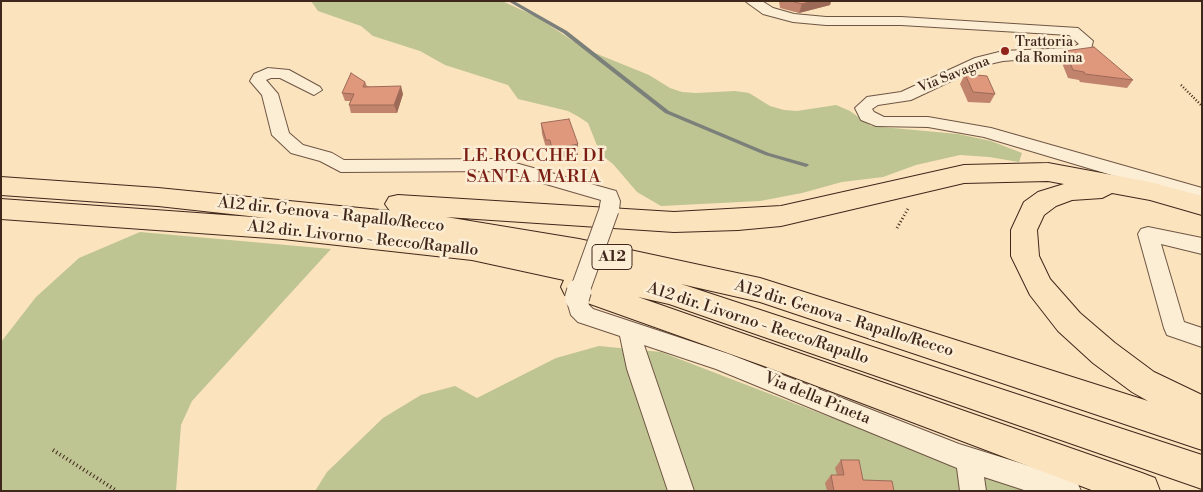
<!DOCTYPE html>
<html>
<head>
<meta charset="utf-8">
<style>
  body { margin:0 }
  #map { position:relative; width:1203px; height:492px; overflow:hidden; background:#fbe3be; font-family:"Libre Bodoni",serif }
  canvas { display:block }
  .frame { position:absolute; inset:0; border:2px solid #40271b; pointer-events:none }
</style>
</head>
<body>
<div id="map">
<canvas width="1203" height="492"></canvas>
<div class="frame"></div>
</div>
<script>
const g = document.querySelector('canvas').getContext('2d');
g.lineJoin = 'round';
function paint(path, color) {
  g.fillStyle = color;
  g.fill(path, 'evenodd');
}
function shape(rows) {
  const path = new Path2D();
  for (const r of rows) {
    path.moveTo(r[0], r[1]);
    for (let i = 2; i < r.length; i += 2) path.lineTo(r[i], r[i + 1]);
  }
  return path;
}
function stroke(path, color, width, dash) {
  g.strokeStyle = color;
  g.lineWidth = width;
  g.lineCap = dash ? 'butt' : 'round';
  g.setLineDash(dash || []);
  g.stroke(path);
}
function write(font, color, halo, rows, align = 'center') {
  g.font = font + ' "Libre Bodoni",serif';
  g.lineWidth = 5;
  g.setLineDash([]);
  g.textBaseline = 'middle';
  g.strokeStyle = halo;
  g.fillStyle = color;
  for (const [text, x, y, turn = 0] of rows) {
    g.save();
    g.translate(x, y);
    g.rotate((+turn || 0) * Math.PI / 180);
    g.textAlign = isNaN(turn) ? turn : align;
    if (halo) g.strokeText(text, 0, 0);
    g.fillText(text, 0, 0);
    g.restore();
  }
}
const green = shape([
  [311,1,502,1,537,17,585,49,649,75,670,88,682,92,696,93,735,91,749,93,770,106,784,110,797,111,836,105,850,111,871,126,958,134,991,141,1022,153,1019,162,989,157,960,155,916,165,883,177,842,182,802,193,760,201,661,206,637,192,613,164,604,157,598,148,588,123,579,117,568,111,518,99,508,85,445,65,420,51,373,36,361,26,318,11],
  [140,232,331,249,192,401,181,425,176,491,1,491,1,342,36,297,79,258],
  [599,346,661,352,822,414,1043,491,315,491,327,472,383,418,421,395,455,386,477,398,556,358]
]);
const stream = shape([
  [508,1,514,1,567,31,669,111,769,153,808,164,809,165,806,167,765,155,665,113,563,33,508,1]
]);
const pathFar2 = shape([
  [1181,85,1202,106]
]);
const pathFar1 = shape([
  [897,228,909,207]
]);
const path = shape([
  [53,450,117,491]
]);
const minor = shape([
  [745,1,762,1,773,8,794,14,826,17,901,17,1078,28,1093,41,1091,49,1079,55,1003,61,985,65,911,100,878,105,872,109,874,112,884,117,928,117,991,128,1202,188,1202,202,984,137,928,127,876,126,861,120,855,108,867,97,901,92,975,58,1003,51,1071,48,1079,44,1069,35,901,25,826,25,793,22,763,14,745,1],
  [268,68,289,70,320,87,322,90,314,95,280,78,271,78,266,80,278,94,289,133,303,145,332,153,344,160,501,159,616,191,620,201,619,210,616,215,609,217,602,215,599,210,601,200,501,171,341,172,320,161,291,153,272,135,262,95,250,81,254,74,268,68],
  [1148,227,1202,238,1202,254,1161,244,1184,322,1202,328,1202,347,1167,335,1164,328,1138,234,1141,229,1148,227],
  [577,289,585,292,589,305,593,309,729,354,959,444,1068,478,1077,482,1081,491,1027,491,984,477,986,491,960,491,957,468,716,369,644,345,694,491,668,491,627,369,620,336,578,322,571,315,566,298,569,292,577,289]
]);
const highway = shape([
  [1048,163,1150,182,1202,196,1202,215,1150,200,1112,193,1102,198,1072,200,1056,206,1044,215,1037,230,1039,256,1050,279,1080,313,1115,343,1154,372,1202,395,1202,450,760,302,681,284,1202,455,1202,489,669,304,638,297,1142,473,1155,478,1160,491,1094,491,764,366,565,295,561,287,564,280,472,260,283,239,1,219,1,199,267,218,158,206,1,195,1,177,158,188,390,211,385,204,389,197,398,195,674,212,781,206,964,165,1048,163],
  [1048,181,1064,184,1038,192,1024,202,1011,230,1011,256,1030,295,1058,331,1093,363,1132,392,1148,401,760,278,579,239,446,217,674,232,738,230,781,226,964,183,1048,181]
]);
const minorBridgeFar1 = shape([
  [579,293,609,210]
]);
const minorBridge = shape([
  [577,298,579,291]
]);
const wall = shape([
  [779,1,831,1,830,5,799,13,780,8],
  [1065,51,1133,80,1127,88,1080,82,1079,80,1068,78,1060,58],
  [965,74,995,94,990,103,968,102,960,84],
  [365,82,367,86,403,94,397,113,351,113,349,105,350,101,345,101,342,93],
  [541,123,578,155,553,159,550,151,547,151,542,134],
  [841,460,863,480,894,491,827,491,825,483,831,475,837,475,835,468]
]);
const shadedWall = shape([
  [812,1,831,1,830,5,799,13,802,4],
  [401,86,403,94,397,113,394,105],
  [578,144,578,155,553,159,552,149]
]);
const building = shape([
  [791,1,812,1,802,4,791,1],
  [1094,47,1133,80,1085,74,1084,72,1073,70,1065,51,1094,47],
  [351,73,365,82,363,87,401,86,394,105,349,105,354,94,342,93,351,73],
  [965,74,987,76,995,94,973,92,965,74],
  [569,119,578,144,552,149,550,140,546,140,541,123,569,119],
  [841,460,859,460,863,480,892,481,894,491,834,491,831,475,844,475,841,460]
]);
const markers = [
  [1005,51,5,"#8f2418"]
];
const farPoinames = [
  ["Trattoria",1015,43],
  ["da Romina",1015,59]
];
const farStreetnames = [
  ["Via Savagna",954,75,-22]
];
const shields = [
  [612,257,40]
];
const shieldNames = [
  ["A12",612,257]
];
const streetNames = [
  ["A12 dir. Genova - Rapallo/Recco",331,215,6],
  ["A12 dir. Livorno - Recco/Rapallo",363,239,6],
  ["A12 dir. Genova - Rapallo/Recco",844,319,17],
  ["A12 dir. Livorno - Recco/Rapallo",758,324,18],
  ["Via della Pineta",817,399,22]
];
const neighbourhoodNames = [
  ["LE ROCCHE DI",534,157],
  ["SANTA MARIA",534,178]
];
paint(green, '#bec492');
paint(stream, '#7b807a');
stroke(minor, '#6f5644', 2);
stroke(highway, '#40271b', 2);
stroke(pathFar2, '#40271b', 2.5, [1, 2]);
stroke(pathFar1, '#40271b', 3, [1, 2.5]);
stroke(path, '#40271b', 4, [1, 3]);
paint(minor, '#fcedd5');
paint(highway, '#fbe3be');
stroke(minorBridgeFar1, '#6f5644', 21, []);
stroke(minorBridge, '#6f5644', 26, []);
stroke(minorBridgeFar1, '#fcedd5', 19);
stroke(minorBridge, '#fcedd5', 24);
paint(wall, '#c1836c');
paint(shadedWall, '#9d6a58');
paint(building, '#e0987d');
stroke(building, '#9d6a58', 1);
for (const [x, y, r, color] of markers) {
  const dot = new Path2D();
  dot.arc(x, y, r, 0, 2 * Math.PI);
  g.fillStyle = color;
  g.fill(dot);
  stroke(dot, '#fcedd5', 2);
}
write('14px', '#40271b', '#fcedd5', farPoinames, 'left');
write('14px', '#40271b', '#fcedd5', farStreetnames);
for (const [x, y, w] of shields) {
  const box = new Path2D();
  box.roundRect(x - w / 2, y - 12.5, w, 25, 4);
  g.fillStyle = '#fcedd5';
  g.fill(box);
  stroke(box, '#40271b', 1);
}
write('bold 15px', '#40271b', null, shieldNames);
write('16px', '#40271b', '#fcedd5', streetNames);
g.letterSpacing = '1px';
write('18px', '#7a1f14', '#fcedd5', neighbourhoodNames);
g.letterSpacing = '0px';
</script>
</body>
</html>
